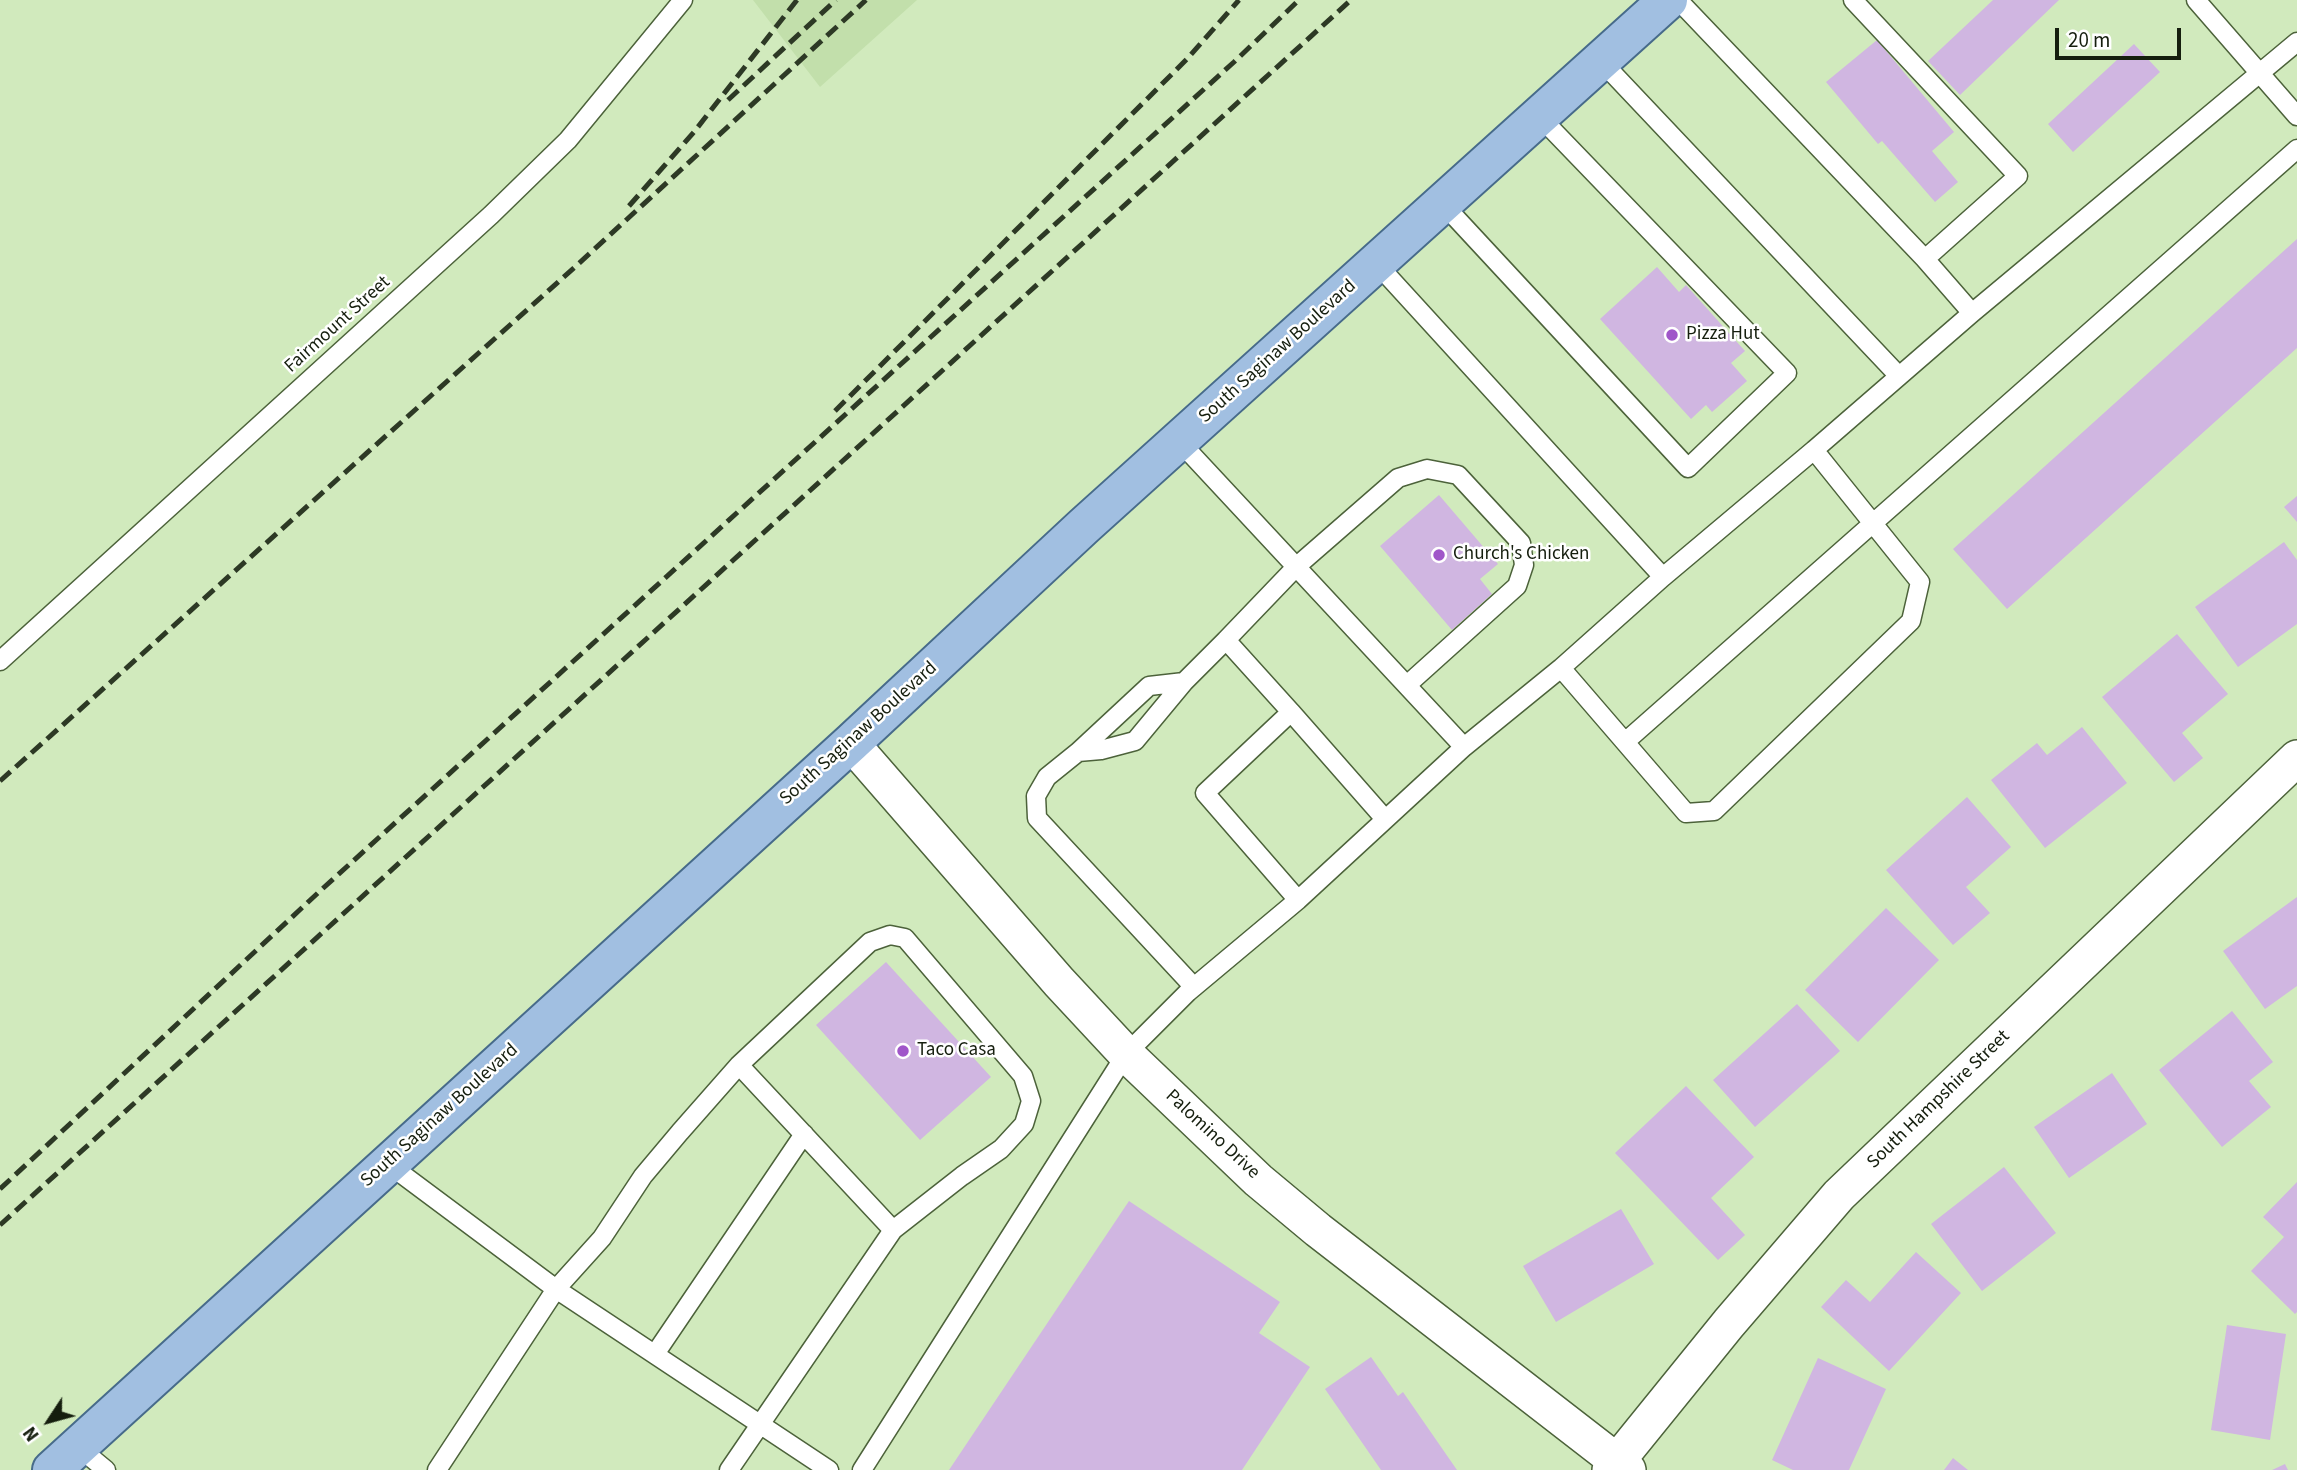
<!DOCTYPE html>
<html>
<head>
<meta charset="utf-8">
<style>
  body { margin:0 }
  #map { position:relative; width:2297px; height:1470px; overflow:hidden; background:#d1eabd; font-family:"Source Sans 3",sans-serif }
  canvas { display:block }
  .north { position:absolute; left:14px; top:1386px; width:70px; height:70px; -webkit-text-stroke:5px #fff; paint-order:stroke; rotate:234deg; font-size:19px; font-weight:700; line-height:28px; text-align:center; color:#151e0e }
  .north::after { content:''; display:block; margin:auto; width:24px; height:32px; background:#151e0e; clip-path:polygon(50% 0,100% 100%,50% 72%,0 100%) }
  .scale { position:absolute; left:2055px; top:28px; width:126px; height:32px; box-sizing:border-box; border:4px solid #151e0e; border-top:0; padding-left:9px; font-size:21px; line-height:24px; white-space:nowrap; color:#151e0e; -webkit-text-stroke:5px #fff; paint-order:stroke }
</style>
</head>
<body>
<div id="map">
<canvas width="2297" height="1470"></canvas>
<div class="north">N</div>
<div class="scale">20 m</div>
</div>
<script>
const g = document.querySelector('canvas').getContext('2d');
g.lineJoin = 'round';
function paint(path, color) {
  g.fillStyle = color;
  g.fill(path, 'evenodd');
}
function shape(rows) {
  const path = new Path2D();
  for (const r of rows) {
    path.moveTo(r[0], r[1]);
    for (let i = 2; i < r.length; i += 2) path.lineTo(r[i], r[i + 1]);
  }
  return path;
}
function stroke(path, color, width, dash) {
  g.strokeStyle = color;
  g.lineWidth = width;
  g.lineCap = dash ? 'butt' : 'round';
  g.setLineDash(dash || []);
  g.stroke(path);
}
function write(font, color, halo, rows, align = 'center') {
  g.font = font + ' "Source Sans 3",sans-serif';
  g.lineWidth = 5;
  g.setLineDash([]);
  g.textBaseline = 'middle';
  g.strokeStyle = halo;
  g.fillStyle = color;
  for (const [text, x, y, turn = 0] of rows) {
    g.save();
    g.translate(x, y);
    g.rotate((+turn || 0) * Math.PI / 180);
    g.textAlign = isNaN(turn) ? turn : align;
    if (halo) g.strokeText(text, 0, 0);
    g.fillText(text, 0, 0);
    g.restore();
  }
}
const built = shape([
  [753,0,917,0,820,87]
]);
const building = shape([
  [1993,0,2059,0,1960,95,1928,61],
  [1877,40,1954,132,1932,151,1958,182,1935,202,1882,141,1878,144,1826,82],
  [2134,44,2160,72,2073,152,2048,124],
  [2297,239,2297,348,2007,609,1953,549],
  [1657,267,1679,292,1686,285,1745,351,1731,363,1747,381,1712,412,1706,405,1691,419,1600,319],
  [1439,495,1498,564,1480,579,1492,594,1452,630,1380,546],
  [2297,496,2297,522,2284,507],
  [2284,542,2297,560,2297,624,2238,667,2195,607],
  [2177,634,2228,694,2182,733,2203,758,2174,782,2102,697],
  [2082,727,2127,783,2045,848,1991,780,2037,743,2047,755],
  [1967,797,2011,847,1966,887,1990,913,1953,945,1886,870],
  [2297,897,2297,986,2265,1009,2223,951],
  [1886,908,1939,960,1858,1042,1805,990],
  [886,962,991,1077,920,1140,816,1025],
  [1797,1004,1840,1051,1755,1127,1713,1080],
  [2232,1011,2273,1062,2249,1081,2271,1107,2222,1147,2159,1070],
  [2112,1073,2147,1124,2069,1178,2034,1127],
  [1686,1086,1754,1157,1711,1198,1745,1235,1718,1260,1615,1153],
  [2004,1167,2056,1233,1982,1291,1931,1224],
  [2297,1182,2297,1312,2295,1314,2251,1271,2284,1237,2263,1217],
  [1129,1201,1280,1302,1259,1333,1310,1367,1242,1470,949,1470],
  [1621,1209,1654,1264,1556,1322,1523,1266],
  [1916,1252,1961,1293,1889,1371,1821,1307,1846,1280,1870,1302],
  [2227,1325,2286,1334,2270,1440,2211,1430],
  [1371,1357,1398,1396,1403,1392,1457,1470,1381,1470,1325,1389],
  [1818,1358,1886,1389,1849,1470,1793,1470,1772,1460],
  [1953,1458,1968,1470,1944,1470],
  [2285,1464,2288,1470,2272,1470]
]);
const lane = shape([
  [1678,0,1925,259,1972,313],
  [1853,0,2018,176,1925,259],
  [2196,0,2297,116],
  [1602,62,1898,375],
  [1443,204,1688,468,1787,373,1540,117],
  [1377,264,1663,577],
  [1179,441,1464,747],
  [1814,450,1972,313,2297,42],
  [0,661,491,215,568,140,683,0],
  [1291,712,1226,640,1297,566,1398,478,1427,469,1458,475,1521,543,1524,565,1517,586,1407,685],
  [1625,742,2297,149],
  [1078,752,1149,686,1184,682],
  [1298,900,1205,793,1291,712,1385,819],
  [1194,987,1037,818,1036,796,1047,777,1078,752,1101,750,1135,741,1184,682,1226,640],
  [739,1065,893,1230],
  [387,1163,556,1289,829,1470],
  [655,1354,804,1134],
  [77,1446,106,1470],
  [437,1470,556,1289,602,1238,643,1176,680,1132,739,1065,870,942,890,935,905,938,1023,1076,1031,1101,1024,1124,1001,1149,962,1176,893,1230,729,1470],
  [862,1470,1126,1054,1188,992,1298,900,1464,747,1561,668,1663,577,1814,450,1920,582,1911,621,1714,811,1686,813,1561,668]
]);
const street = shape([
  [851,743,1059,982,1126,1054,1258,1180,1318,1230,1628,1470],
  [1610,1470,1729,1323,1839,1195,2297,758]
]);
const primary = shape([
  [52,1470,851,743,1084,526,1668,0]
]);
const rail = shape([
  [728,100,836,0],
  [629,206,694,132,797,0],
  [835,411,1187,59,1239,0],
  [0,781,576,266,866,0],
  [0,1189,320,891,1234,62,1299,0],
  [0,1225,1351,0]
]);
const markers = [
  [1672,335,7,"#a056c9"],
  [1439,555,7,"#a056c9"],
  [903,1051,7,"#a056c9"]
];
const streetNames = [
  ["Fairmount Street",338,325,-42],
  ["South Saginaw Boulevard",1278,352,-42],
  ["South Saginaw Boulevard",859,734,-42],
  ["South Hampshire Street",1939,1100,-44],
  ["South Saginaw Boulevard",440,1116,-42],
  ["Palomino Drive",1212,1135,43]
];
const poiNames = [
  ["Pizza Hut",1686,335],
  ["Church's Chicken",1453,555],
  ["Taco Casa",917,1051]
];
paint(built, '#c2dfab');
paint(building, '#d0b6e1');
stroke(lane, '#4c623a', 21);
stroke(street, '#4c623a', 38);
stroke(primary, '#476b8a', 42);
stroke(lane, '#fff', 18);
stroke(street, '#fff', 35);
stroke(primary, '#a1bfe1', 38);
stroke(rail, '#2d3925', 5, [14, 7]);
for (const [x, y, r, color] of markers) {
  const dot = new Path2D();
  dot.arc(x, y, r, 0, 2 * Math.PI);
  g.fillStyle = color;
  g.fill(dot);
  stroke(dot, '#fff', 2.5);
}
write('19px', '#151e0e', '#fff', streetNames);
write('19px', '#151e0e', '#fff', poiNames, 'left');
</script>
</body>
</html>
